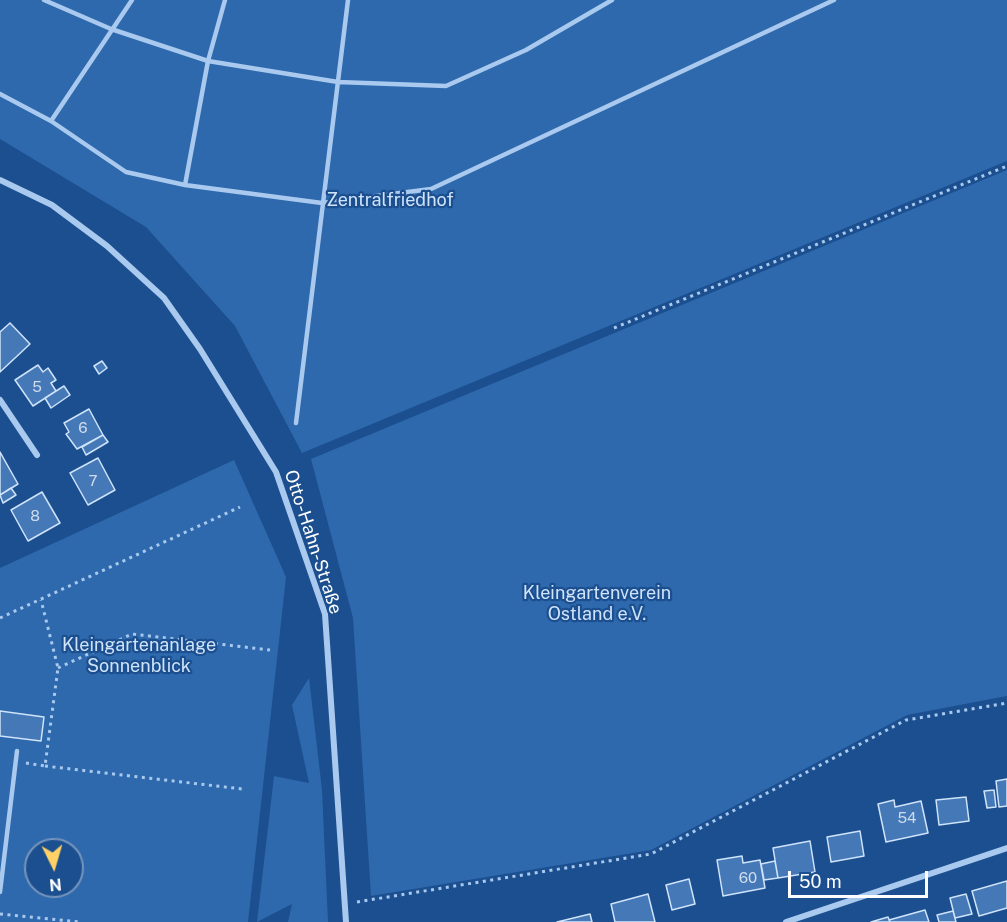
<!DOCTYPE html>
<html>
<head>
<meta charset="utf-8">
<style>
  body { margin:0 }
  #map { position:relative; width:1007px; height:922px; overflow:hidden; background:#1b4f8f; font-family:"Public Sans",sans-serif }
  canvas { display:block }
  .north { position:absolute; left:24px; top:838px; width:60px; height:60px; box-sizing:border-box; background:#1b4f8f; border:2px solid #7695bc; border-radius:50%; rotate:175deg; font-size:16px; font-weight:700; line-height:24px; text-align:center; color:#fff }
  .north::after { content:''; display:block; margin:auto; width:21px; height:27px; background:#ffd166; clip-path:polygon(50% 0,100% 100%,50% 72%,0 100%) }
  .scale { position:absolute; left:788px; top:871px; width:140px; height:27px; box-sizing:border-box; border:3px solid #fff; border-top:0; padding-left:8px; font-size:18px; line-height:21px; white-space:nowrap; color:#fff; -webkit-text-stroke:4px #1b4f8f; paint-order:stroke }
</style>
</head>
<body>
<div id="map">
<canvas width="1007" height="922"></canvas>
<div class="north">N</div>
<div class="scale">50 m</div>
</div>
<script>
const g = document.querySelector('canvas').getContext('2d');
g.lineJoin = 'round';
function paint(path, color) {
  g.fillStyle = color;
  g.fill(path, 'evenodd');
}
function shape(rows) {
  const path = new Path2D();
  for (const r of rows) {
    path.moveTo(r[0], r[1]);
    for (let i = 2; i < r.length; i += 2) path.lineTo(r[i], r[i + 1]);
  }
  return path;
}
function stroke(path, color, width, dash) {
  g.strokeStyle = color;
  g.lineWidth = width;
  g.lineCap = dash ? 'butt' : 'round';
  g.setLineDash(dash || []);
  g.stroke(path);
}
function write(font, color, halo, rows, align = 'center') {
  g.font = font + ' "Public Sans",sans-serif';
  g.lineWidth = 4.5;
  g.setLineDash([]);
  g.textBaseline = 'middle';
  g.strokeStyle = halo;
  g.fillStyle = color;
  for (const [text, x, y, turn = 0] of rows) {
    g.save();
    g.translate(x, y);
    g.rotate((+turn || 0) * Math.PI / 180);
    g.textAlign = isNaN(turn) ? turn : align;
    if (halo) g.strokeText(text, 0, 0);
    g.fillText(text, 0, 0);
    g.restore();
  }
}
const green = shape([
  [0,0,1007,0,1007,161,302,453,235,326,146,227,0,139],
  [1007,170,1007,696,907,715,651,850,371,896,353,618,311,459],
  [234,460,286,577,248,922,0,922,0,568],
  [36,850,72,850,72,886,36,886],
  [309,678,322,790,328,922,288,922,292,904,257,922,274,776,309,783,292,705]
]);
const building = shape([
  [10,323,30,344,0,372,0,332,10,323],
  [102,361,107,368,99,374,94,366,102,361],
  [38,365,43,372,48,368,56,380,51,383,56,391,33,406,15,380,38,365],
  [64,386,70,395,51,408,45,398,64,386],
  [89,409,103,435,77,449,66,434,69,432,64,423,89,409],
  [103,435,108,442,86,455,82,447,103,435],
  [0,452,18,484,0,495,0,452],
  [98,458,115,490,88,505,70,473,98,458],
  [11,488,16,495,3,503,0,495,11,488],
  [42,492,60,523,28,541,11,510,42,492],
  [0,711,44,717,41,741,0,736,0,711],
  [1007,779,1007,806,999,807,996,781,1007,779],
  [994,790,996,807,987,808,984,791,994,790],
  [966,797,969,821,939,825,936,800,966,797],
  [894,800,895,807,921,801,928,833,886,842,878,804,894,800],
  [860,831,864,856,831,862,827,837,860,831],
  [810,841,815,872,778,878,773,848,810,841],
  [742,856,743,863,760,860,765,888,723,896,717,860,742,856],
  [775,861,778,878,764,880,761,864,775,861],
  [689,879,695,904,672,910,666,885,689,879],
  [1007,881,1007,908,979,916,972,891,1007,881],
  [648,894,655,922,615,922,611,904,648,894],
  [966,894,972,914,955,918,950,898,966,894],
  [925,910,929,922,890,922,889,920,925,910],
  [953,911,956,922,939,922,937,915,953,911],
  [590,914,592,922,557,922,590,914],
  [888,917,890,922,871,922,888,917]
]);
const path = shape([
  [614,328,1007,166],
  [0,618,240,507],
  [58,668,132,634,270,650],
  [26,763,45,766,58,668,41,600],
  [45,766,242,789],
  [357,902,651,854,906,720,1007,703],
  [0,914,81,922]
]);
const service = shape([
  [44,0,111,29,208,61,338,82,446,86,526,50,612,0],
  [0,94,51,121,126,172,185,185,322,203,431,189,834,0],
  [51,121,132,0],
  [185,185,208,61,225,0],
  [296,423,348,0],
  [0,892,17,751]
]);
const minor = shape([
  [0,180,52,205,107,246,164,298,200,349,276,472,325,614,346,922],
  [0,400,37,455],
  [786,922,1007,848]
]);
const numberNames = [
  ["5",37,387],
  ["6",83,428],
  ["7",93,481],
  ["8",35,516],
  ["54",907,818],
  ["60",748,878]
];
const parkNames = [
  ["Zentralfriedhof",390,200],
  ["Kleingartenverein",597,593],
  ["Ostland e.V.",597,614],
  ["Kleingartenanlage",139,645],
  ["Sonnenblick",139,666]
];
const streetNames = [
  ["Otto-Hahn-Straße",313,542,72]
];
paint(green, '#2e69ad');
paint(building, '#4478b7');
stroke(building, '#cfe3fa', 1.5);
stroke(path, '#a9c9ee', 3, [3, 4.5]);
stroke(service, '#a9c9ee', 4.5);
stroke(minor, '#a9c9ee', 6);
write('15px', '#d0dded', null, numberNames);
write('18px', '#cfe3fa', '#1b4f8f', parkNames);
write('18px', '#fff', '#1b4f8f', streetNames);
</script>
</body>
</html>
